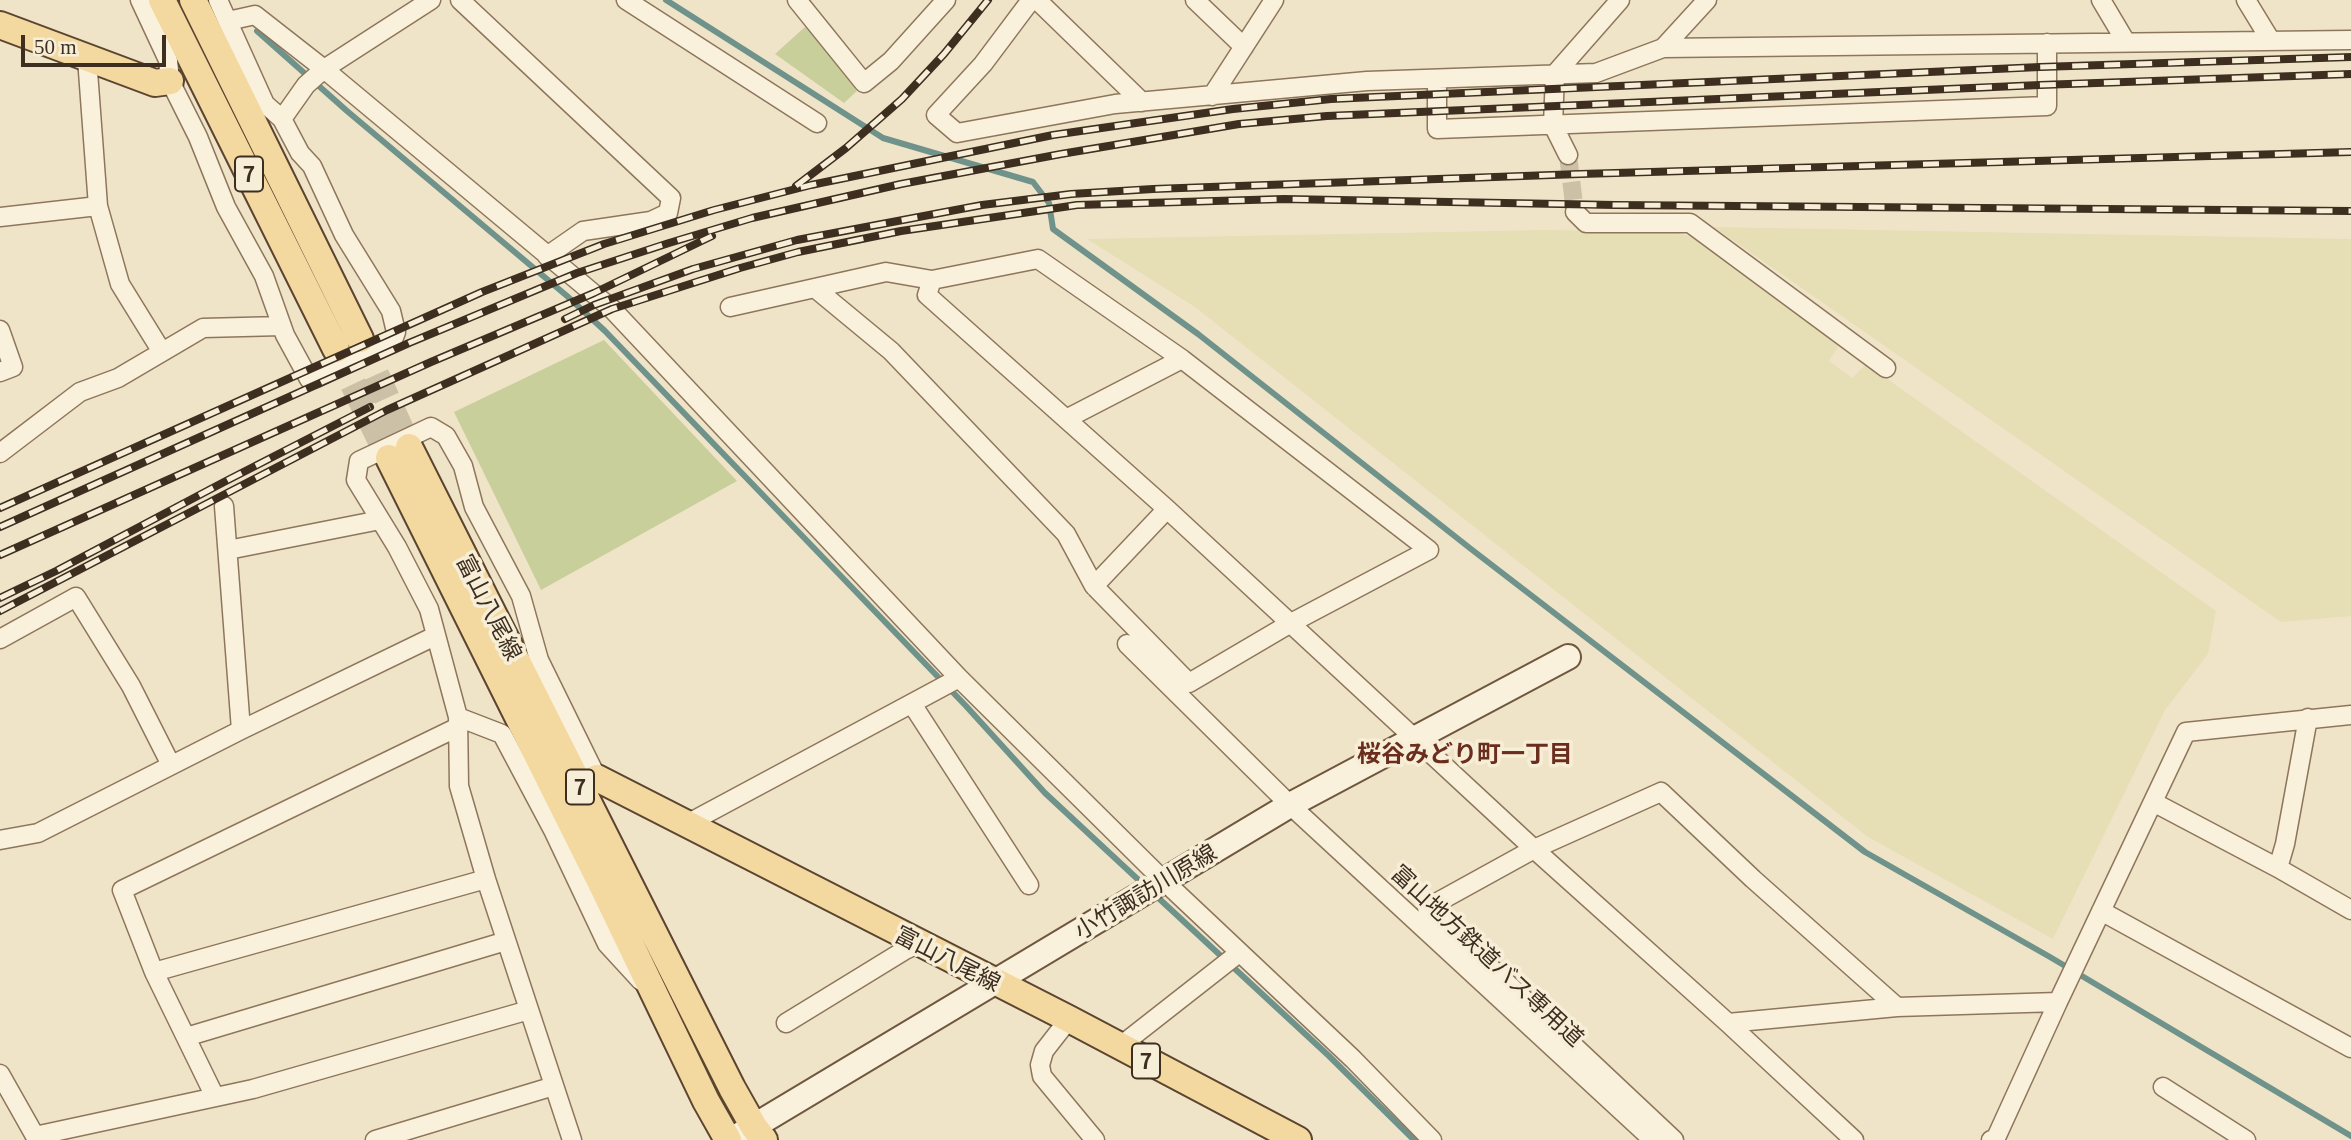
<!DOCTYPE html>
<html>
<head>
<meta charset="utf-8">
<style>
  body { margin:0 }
  #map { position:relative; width:2351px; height:1140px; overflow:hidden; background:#f0e4c8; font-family:Georgia,serif }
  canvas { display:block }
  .scale { position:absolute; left:21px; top:35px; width:145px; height:32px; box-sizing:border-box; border:4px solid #3d2e20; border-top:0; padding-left:9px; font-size:21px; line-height:24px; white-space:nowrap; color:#3d2e20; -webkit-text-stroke:5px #f7eed8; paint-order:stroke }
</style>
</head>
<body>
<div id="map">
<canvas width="2351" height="1140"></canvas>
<div class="scale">50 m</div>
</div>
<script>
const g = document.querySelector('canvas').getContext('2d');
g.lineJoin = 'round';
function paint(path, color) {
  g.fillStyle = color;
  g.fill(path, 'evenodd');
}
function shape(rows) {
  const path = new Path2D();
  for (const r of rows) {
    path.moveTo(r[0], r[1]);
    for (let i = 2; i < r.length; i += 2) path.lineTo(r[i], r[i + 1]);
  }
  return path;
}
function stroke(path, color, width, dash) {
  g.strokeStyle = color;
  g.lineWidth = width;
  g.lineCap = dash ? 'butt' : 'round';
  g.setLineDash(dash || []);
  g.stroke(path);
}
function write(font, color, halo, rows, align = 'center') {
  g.font = font + ' Georgia,"Noto Sans JP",serif';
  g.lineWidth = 7;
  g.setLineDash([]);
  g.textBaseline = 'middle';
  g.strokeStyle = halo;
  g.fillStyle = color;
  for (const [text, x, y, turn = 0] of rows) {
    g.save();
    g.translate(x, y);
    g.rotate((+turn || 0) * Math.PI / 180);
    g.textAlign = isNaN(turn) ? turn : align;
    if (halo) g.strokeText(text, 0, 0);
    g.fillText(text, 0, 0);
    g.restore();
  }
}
const farmland = shape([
  [1714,227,2351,239,2351,616,2281,622],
  [1545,230,1670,232,1700,238,1841,342,1829,361,1852,378,1866,364,2216,611,2208,654,2165,710,2053,939,1868,837,1195,307,1087,239]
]);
const green = shape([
  [806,26,857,91,844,103,775,54],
  [604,340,737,481,541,590,454,412]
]);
const stream = shape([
  [666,0,883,138,1033,182,1049,203,1053,229,1198,334,1471,549,1865,852,2050,957,2351,1136],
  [257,31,347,111,567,296,605,331,966,706,1045,793,1145,886],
  [1153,893,1329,1056,1414,1140]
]);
const minorTunnel = shape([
  [1568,155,1575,212]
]);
const primaryTunnel = shape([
  [360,339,409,447],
  [336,349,389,458]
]);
const minor = shape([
  [140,0,168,60,170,81,198,137,226,207,264,276,285,335,309,379,316,378,393,340,396,332,391,311,344,235,312,166,300,153,282,119,265,104,218,0],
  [460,0,671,198,668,213,651,221,583,231,547,256],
  [626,0,817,123],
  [797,0,864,83,891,61,946,0],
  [1031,0,983,64,936,115,957,133,1115,104,1367,81,1596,73,1663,48,2351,40],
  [1037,0,1142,102],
  [1195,0,1244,47],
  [2101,0,2126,42],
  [2246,0,2271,41],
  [228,21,255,15,324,69,612,309,959,678,1163,880,1353,1059,1432,1140],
  [1663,48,1707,0],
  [87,58,98,206,120,284,162,352],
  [1437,79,1437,129,2047,106,2047,43],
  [1212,96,1274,0],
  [282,119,306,85,324,69,431,0],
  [1568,155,1553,125,1555,74,1620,0],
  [1575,212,1586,223,1690,223,1886,368],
  [0,217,98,206],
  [816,289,891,351,1066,534,1094,586],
  [730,307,886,272,932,280],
  [0,330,13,367,0,372],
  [1182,359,1038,259,932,280,927,295,1167,509,1534,849,1728,1023,1854,1140],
  [1066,419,1182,359,1429,550,1291,623,1189,683,1094,586,1167,509],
  [0,453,80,392,118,378,203,328,282,326],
  [224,506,241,730],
  [228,550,380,520],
  [0,639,76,597,131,686,171,765],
  [1127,644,1290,805,1653,1140],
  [912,704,1029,885],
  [458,717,502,734,553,830,607,944,641,981],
  [2153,802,2278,868,2351,910],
  [687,824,959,678],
  [0,840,38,833,241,730,435,636],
  [2278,868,2285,844,2308,718],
  [2101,911,2351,1048],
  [154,972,486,879],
  [2058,1002,2186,732,2351,715],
  [1069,1019,1044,1051,1040,1065,1042,1076,1095,1140],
  [786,1023,905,950,920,943],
  [1728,1023,1897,1007,2058,1002,1995,1140,1991,1140],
  [186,1037,506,941],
  [1119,1047,1239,953],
  [0,1074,35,1136,253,1089,529,1010],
  [2163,1087,2246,1140],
  [215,1097,154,972,122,890,458,727],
  [375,1140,554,1086],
  [572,1140,486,879,459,786,458,717,429,609,397,547,356,480,359,461,431,427,446,436,463,466,474,507,521,596,539,660,597,778],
  [1674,1140,1427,908,1534,849,1661,792,1753,879,1897,1007]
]);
const secondary = shape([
  [731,1140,1290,805,1568,657]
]);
const primary = shape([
  [162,0,336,349],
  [193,0,360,339],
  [0,25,155,83,170,81],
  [409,447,732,1088,754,1127,764,1140],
  [389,458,601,883,706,1101,728,1140],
  [597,778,1069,1019,1298,1140]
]);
const rail = shape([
  [796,186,846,148,902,99,944,54,988,0],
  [565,319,594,305,693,269,797,240,982,205,1071,194,1153,189,1580,174,2351,152],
  [0,508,482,292,604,244,714,210,811,185,1053,135,1233,109,1331,99,2040,67,2351,57],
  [0,527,409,343,577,273,669,243,752,218,901,184,1061,154,1239,124,1327,116,2040,85,2351,74],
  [0,555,431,362,594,293,712,236],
  [0,598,56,571,224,482,370,407],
  [0,611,387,410,612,309,740,268,798,252,901,231,1077,205,1284,199,1615,205,2351,211]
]);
const shields = [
  [249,174,28],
  [580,787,28],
  [1146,1061,28]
];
const shieldNames = [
  ["7",249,174],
  ["7",580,787],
  ["7",1146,1061]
];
const streetNames = [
  ["富山八尾線",490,607,63],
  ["小竹諏訪川原線",1145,891,-31],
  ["富山地方鉄道バス専用道",1488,955,43],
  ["富山八尾線",948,958,27]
];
const neighbourhoodNames = [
  ["桜谷みどり町一丁目",1465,753]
];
paint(farmland, '#e6deb5');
paint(green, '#c9cf9b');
stroke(stream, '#6f938a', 6);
stroke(minorTunnel, '#ccc0a6', 18, [18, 9]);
stroke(primaryTunnel, '#ccc0a6', 26, [26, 13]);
stroke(minor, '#8d765c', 21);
stroke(secondary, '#6f573f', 28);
stroke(primary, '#5b4430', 30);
stroke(minor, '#faf1dc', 18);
stroke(secondary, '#faf1dc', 24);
stroke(primary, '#f3d9a0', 26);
stroke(rail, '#3d2e20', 8);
stroke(rail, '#f7eed8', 5, [16]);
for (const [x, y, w] of shields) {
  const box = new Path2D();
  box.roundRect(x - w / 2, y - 17.5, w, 35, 5);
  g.fillStyle = '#f7eed8';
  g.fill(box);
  stroke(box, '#3d2e20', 2);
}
write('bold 21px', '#3d2e20', null, shieldNames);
write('23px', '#3d2e20', '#f7eed8', streetNames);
write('bold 24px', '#6b2e1e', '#f7eed8', neighbourhoodNames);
</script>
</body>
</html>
